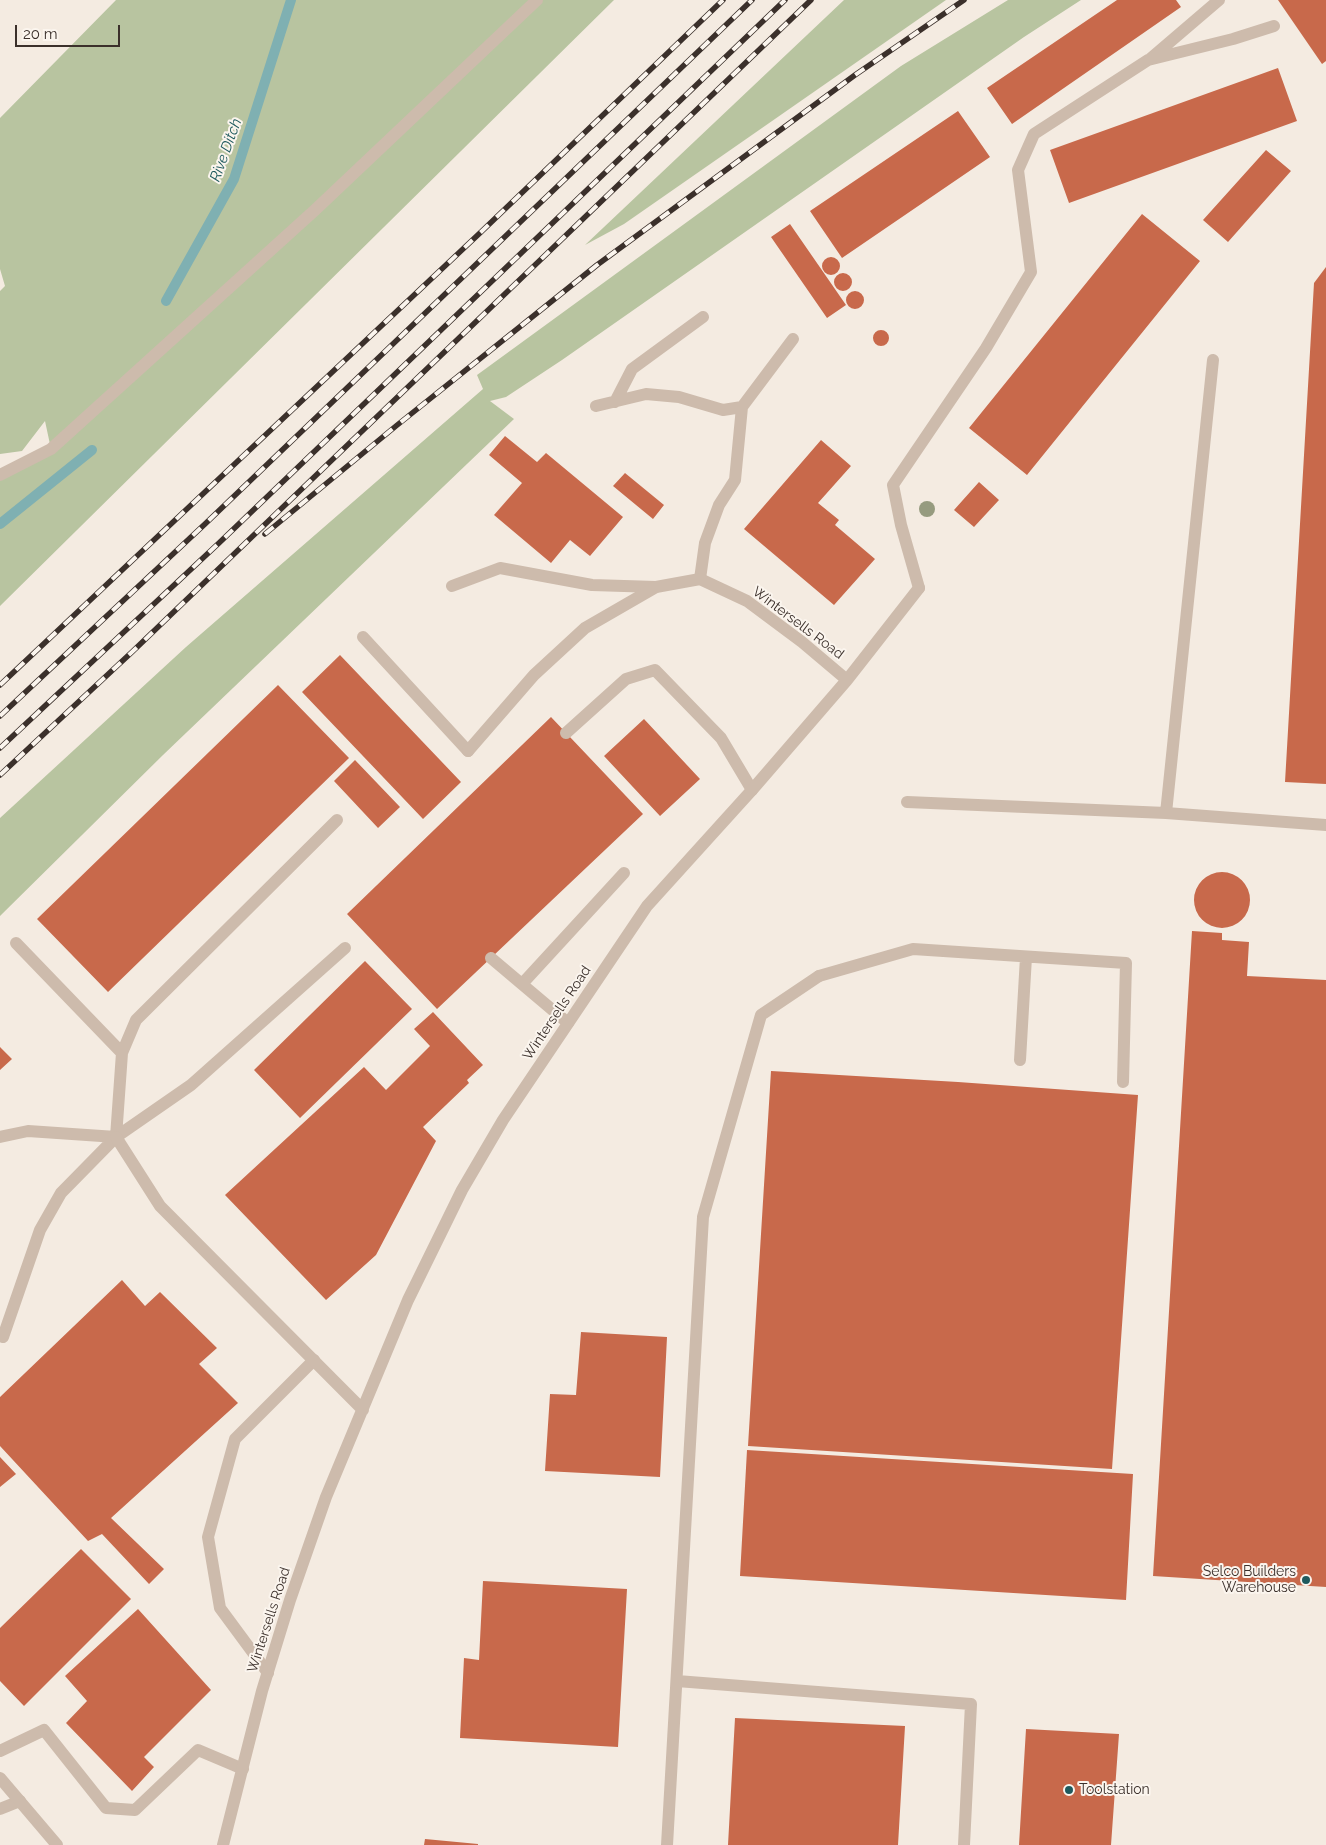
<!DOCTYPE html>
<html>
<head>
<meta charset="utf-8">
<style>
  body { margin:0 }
  #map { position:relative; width:1326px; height:1845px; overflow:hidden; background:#f4ebe1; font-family:Raleway,sans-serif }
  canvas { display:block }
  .scale { position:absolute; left:15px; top:25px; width:105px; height:22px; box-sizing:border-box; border:2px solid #3b302b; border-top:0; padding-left:6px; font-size:15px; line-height:18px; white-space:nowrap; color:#3b302b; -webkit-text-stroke:4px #fbf5ee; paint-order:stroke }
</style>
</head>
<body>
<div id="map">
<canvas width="1326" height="1845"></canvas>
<div class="scale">20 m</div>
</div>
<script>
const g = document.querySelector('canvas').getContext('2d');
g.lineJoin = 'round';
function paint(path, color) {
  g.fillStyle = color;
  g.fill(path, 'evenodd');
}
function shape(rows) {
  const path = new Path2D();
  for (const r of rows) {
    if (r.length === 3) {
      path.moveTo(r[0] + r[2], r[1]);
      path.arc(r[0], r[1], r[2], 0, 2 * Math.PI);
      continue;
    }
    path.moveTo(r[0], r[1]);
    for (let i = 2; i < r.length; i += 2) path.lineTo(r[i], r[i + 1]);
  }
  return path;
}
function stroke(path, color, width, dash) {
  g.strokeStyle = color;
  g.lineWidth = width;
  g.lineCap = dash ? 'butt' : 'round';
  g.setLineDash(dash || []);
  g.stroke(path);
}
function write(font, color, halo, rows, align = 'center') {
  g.font = font + ' Raleway,sans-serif';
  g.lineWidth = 4;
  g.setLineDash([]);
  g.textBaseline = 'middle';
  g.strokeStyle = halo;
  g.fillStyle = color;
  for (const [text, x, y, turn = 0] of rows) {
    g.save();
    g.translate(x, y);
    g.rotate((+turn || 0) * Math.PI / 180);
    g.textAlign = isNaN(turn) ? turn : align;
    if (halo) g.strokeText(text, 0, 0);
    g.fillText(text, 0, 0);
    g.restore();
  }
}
const green = shape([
  [116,0,614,0,0,606,0,475,51,449,45,421,22,451,0,454,0,291,5,286,0,269,0,118],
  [844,0,946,0,624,224,585,245],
  [1008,0,1081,0,1024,37,562,360,506,397,490,401,514,419,163,755,0,916,0,818,186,647,483,389,477,375,901,66]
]);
const stream = shape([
  [166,301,234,179,291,0],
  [0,524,92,450]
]);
const building = shape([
  [1117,0,1176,0,1181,7,1012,124,987,88],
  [1278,0,1326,0,1326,61,1322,64],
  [1278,68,1297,121,1069,203,1050,150],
  [958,111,990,157,842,258,810,211],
  [1266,150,1291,171,1228,242,1203,220],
  [1142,214,1200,261,1027,475,969,428],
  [790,224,846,305,827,318,771,237],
  [831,266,9],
  [1326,267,1326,784,1285,782,1314,283],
  [843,282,9],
  [855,300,9],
  [881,338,8],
  [505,436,537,462,546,453,623,517,590,556,570,540,551,563,494,515,522,483,489,455],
  [821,440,851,466,818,503,839,520,835,525,875,559,834,605,744,529],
  [625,473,664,505,653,519,613,486],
  [979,482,999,500,974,527,954,510],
  [340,655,461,782,423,819,302,692],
  [278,685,349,758,108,992,37,919],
  [551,717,643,814,437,1009,347,914],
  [644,719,700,779,660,816,604,756],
  [355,760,400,807,378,828,334,781],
  [1222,900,28],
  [1192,931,1222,933,1222,940,1249,942,1247,976,1326,980,1326,1587,1153,1576],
  [365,961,412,1009,300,1118,254,1070],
  [433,1012,483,1065,467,1080,469,1083,423,1127,436,1141,376,1255,326,1300,225,1195,364,1067,386,1090,430,1046,414,1029],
  [0,1047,12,1059,0,1070],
  [771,1071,958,1082,1138,1095,1112,1469,748,1446],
  [122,1280,145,1306,160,1292,217,1348,199,1364,238,1403,111,1518,164,1569,149,1584,102,1534,88,1541,0,1446,0,1397],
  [581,1332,667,1337,660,1477,545,1471,550,1394,576,1395],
  [747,1450,1133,1474,1126,1600,740,1576],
  [0,1457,16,1474,0,1487],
  [81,1549,131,1599,24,1706,0,1681,0,1628],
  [483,1581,627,1589,618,1747,460,1738,464,1658,479,1660],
  [138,1609,211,1690,144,1757,154,1767,132,1791,66,1723,87,1701,65,1676],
  [735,1718,905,1726,898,1845,728,1845],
  [1026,1729,1119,1734,1111,1845,1019,1845],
  [425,1839,478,1844,478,1845,424,1845]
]);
const lane = shape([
  [1150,59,1219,0],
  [1213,360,1166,813,1326,825],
  [615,402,632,369,703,317],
  [596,406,646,394,679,397,723,410,742,407],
  [0,475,51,449,315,210,537,0],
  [700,579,705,543,719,505,735,480,742,407,793,339],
  [452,586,500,568,592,585,656,587],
  [919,588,901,525,893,485,986,348,1031,272,1018,170,1034,134,1148,60,1233,39,1274,26],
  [363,637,468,751],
  [566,733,626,679,655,670,721,738,752,790],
  [907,802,1166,813],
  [16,943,122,1053],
  [491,958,568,1023],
  [819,976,913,949,1126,963,1123,1082],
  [522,984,624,873],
  [1020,1060,1026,957],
  [0,1137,28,1131,116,1137],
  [116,1137,122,1053,136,1020,337,820],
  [3,1337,40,1230,61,1193,116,1137,191,1085,345,948],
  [268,1673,220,1608,208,1537,235,1439,314,1360],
  [0,1751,44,1730,106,1808,135,1810,198,1750,243,1769],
  [0,1809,20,1801]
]);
const street = shape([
  [847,680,919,588],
  [116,1137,160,1206,363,1410],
  [677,1681,971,1704,964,1845],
  [0,1778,57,1845],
  [223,1845,262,1691,290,1600,326,1497,408,1300,462,1190,503,1120,647,906,752,790,847,680,802,642,747,601,700,579,656,587,585,628,534,675,468,751],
  [667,1845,703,1217,761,1015,819,976]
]);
const rail = shape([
  [265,534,396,426,597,265,855,75,964,0],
  [0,685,481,232,723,0],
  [0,716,205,524,752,0],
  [0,748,219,543,785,0],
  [0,775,132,652,811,0]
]);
const trees = [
  [927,509]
];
const markers = [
  [1306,1580,5,"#1f5a5e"],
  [1069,1790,5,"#1f5a5e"]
];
const streetNames = [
  ["Wintersells Road",798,623,37],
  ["Wintersells Road",557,1013,-56],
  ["Wintersells Road",269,1620,-72]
];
const poiNames = [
  ["Selco Builders",1296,1572],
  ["Warehouse",1296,1588],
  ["Toolstation",1079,1790,"left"]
];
const waterNames = [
  ["Rive Ditch",226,150,-70]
];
paint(green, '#b8c4a0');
stroke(stream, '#7fb0b2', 10);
paint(building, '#c8694b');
stroke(lane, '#cdbbac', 12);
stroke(street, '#cdbbac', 12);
stroke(rail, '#3b302b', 5.5);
stroke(rail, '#fbf5ee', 4, [11]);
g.fillStyle = '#969b7f';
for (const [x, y] of trees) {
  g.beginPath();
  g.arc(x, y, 8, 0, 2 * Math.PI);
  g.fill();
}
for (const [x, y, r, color] of markers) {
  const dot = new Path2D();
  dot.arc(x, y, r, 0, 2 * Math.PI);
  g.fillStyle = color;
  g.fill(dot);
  stroke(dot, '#fbf5ee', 2);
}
write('14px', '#3b302b', '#fbf5ee', streetNames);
write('14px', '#3b302b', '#fbf5ee', poiNames, 'right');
write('italic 15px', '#1f5a5e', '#fbf5ee', waterNames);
</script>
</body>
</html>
